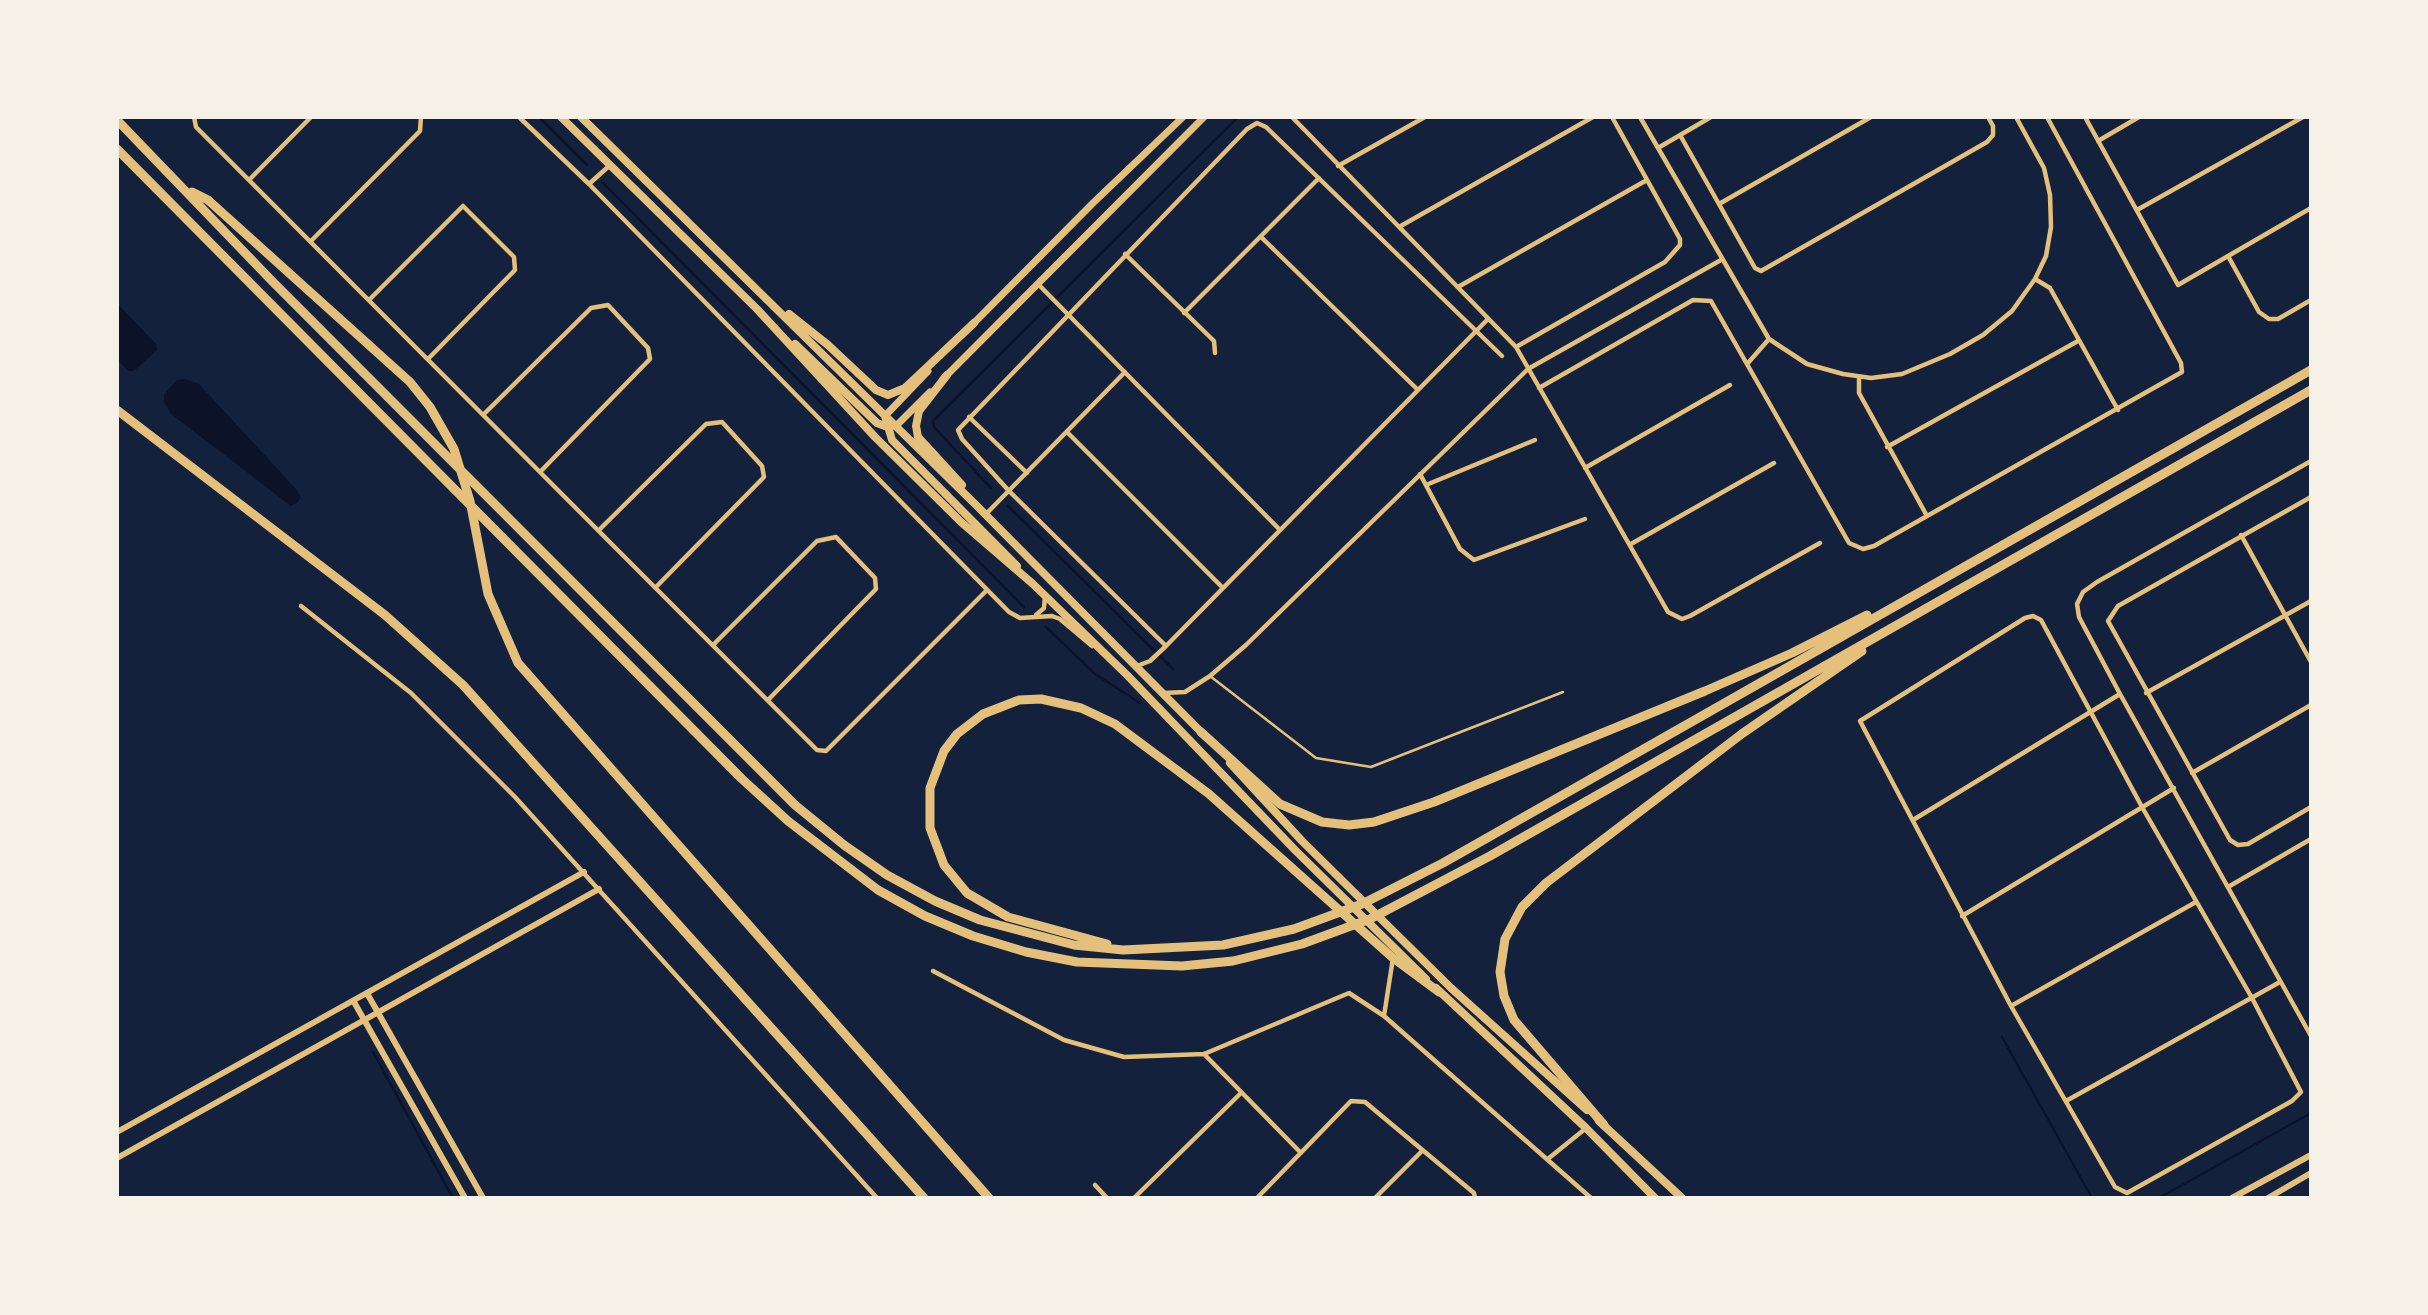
<!DOCTYPE html>
<html>
<head>
<meta charset="utf-8">
<style>
  body { margin:0 }
  #map { position:relative; width:2428px; height:1315px; overflow:hidden; background:#14213d; font-family:Mulish,sans-serif }
  canvas { display:block }
  .frame { position:absolute; inset:0; border:119px solid #f6f1e7; pointer-events:none }
</style>
</head>
<body>
<div id="map">
<canvas width="2428" height="1315"></canvas>
<div class="frame"></div>
</div>
<script>
const g = document.querySelector('canvas').getContext('2d');
g.lineJoin = 'round';
function paint(path, color) {
  g.fillStyle = color;
  g.fill(path, 'evenodd');
}
function shape(rows) {
  const path = new Path2D();
  for (const r of rows) {
    path.moveTo(r[0], r[1]);
    for (let i = 2; i < r.length; i += 2) path.lineTo(r[i], r[i + 1]);
  }
  return path;
}
function stroke(path, color, width, dash) {
  g.strokeStyle = color;
  g.lineWidth = width;
  g.lineCap = dash ? 'butt' : 'round';
  g.setLineDash(dash || []);
  g.stroke(path);
}
const water = shape([
  [117,303,156,344,157,350,134,371,128,371,117,359],
  [185,379,199,384,297,490,301,497,297,503,291,506,171,414,164,402,164,394,177,380]
]);
const stream = shape([
  [539,117,587,165],
  [602,182,1024,607],
  [991,488,934,427,933,421,1238,117],
  [1008,506,1173,669],
  [1046,627,1095,674,1140,703],
  [2002,1037,2092,1198],
  [373,1052,453,1198],
  [2159,1198,2311,1113]
]);
const service = shape([
  [1210,676,1316,758,1371,767,1563,692]
]);
const minor = shape([
  [194,117,196,127,817,750,826,751,987,590],
  [519,117,589,184,1009,612,1020,618,1052,616,1060,619,1092,646],
  [1292,117,1516,347,1668,612,1682,619,1690,616,1820,543],
  [1640,117,1769,339,1807,364,1843,374,1871,378,1902,374,1950,354,1983,335,2012,311,2035,279,2046,256,2051,227,2050,195,2044,168,2016,117],
  [2085,117,2178,285,2311,208],
  [1680,135,1755,268,1761,271,1987,142,1993,135,1993,126,1988,117],
  [2098,141,2139,117],
  [1658,148,1711,117],
  [1338,166,1425,117],
  [250,179,311,117],
  [589,184,609,166],
  [1719,204,1871,117],
  [2137,210,2303,117],
  [1399,227,1593,117],
  [1261,237,1418,390],
  [312,240,420,131,421,117],
  [1125,254,1214,341,1215,353],
  [2228,256,2259,312,2269,319,2278,319,2311,300],
  [2035,279,2050,288,2118,410],
  [1039,285,1280,530],
  [1458,287,1647,180],
  [370,299,463,206,514,257,515,270,429,358],
  [1184,313,1319,178],
  [1516,347,1665,262,1680,245,1680,239,1612,117],
  [1748,363,1769,339],
  [1859,377,1859,393,1927,516],
  [1539,388,1693,300,1711,301,1849,543,1863,549,1874,546,2182,372,2181,363,2047,117],
  [484,414,591,308,608,305,648,348,650,359,541,471],
  [969,417,1027,473],
  [1067,432,1223,588],
  [1887,447,2078,341],
  [2311,461,2097,582,2083,592,2077,604,2079,617,2120,694,2311,1036],
  [1585,468,1730,385],
  [1420,474,1460,549,1474,560,1585,519],
  [1426,485,1535,440],
  [2311,497,2118,606,2108,621,2230,840,2238,845,2248,844,2311,807],
  [986,514,1125,372],
  [599,530,706,424,722,422,762,466,764,477,656,587],
  [2241,535,2311,662],
  [1631,544,1774,463],
  [301,606,411,693,515,797,877,1198],
  [1036,615,1044,608,1045,596],
  [2033,616,2041,620,2142,807,2252,998,2301,1092,2292,1101,2127,1193,2115,1187,2011,1006,1860,721,2025,618,2033,616],
  [713,645,817,541,836,537,875,578,876,589,768,700],
  [1166,646,1009,491,962,439,958,430,1247,129,1257,123,1266,127,1502,356],
  [1137,666,1150,661,1166,646,1488,319],
  [1164,693,1185,692,1210,676,1246,645,1528,369,1721,260],
  [2146,693,2311,601],
  [2192,773,2311,705],
  [1913,820,2120,694],
  [2228,887,2311,839],
  [1962,916,2174,788],
  [933,971,1064,1040,1124,1057,1204,1054,1349,993,1384,1016,1591,1198],
  [2011,1006,2196,902],
  [1384,1016,1393,958],
  [1204,1054,1301,1153],
  [2066,1101,2280,982],
  [1549,1158,1585,1129],
  [1095,1185,1107,1198],
  [1134,1198,1241,1093],
  [1257,1198,1351,1101,1365,1102,1474,1193,1475,1198],
  [1375,1198,1422,1151]
]);
const tertiary = shape([
  [368,995,483,1198],
  [354,1002,465,1198],
  [117,1132,584,872],
  [117,1158,599,889],
  [2232,1198,2311,1155],
  [2268,1198,2311,1173]
]);
const secondary = shape([
  [970,327,1093,203,1183,117],
  [943,379,1204,117],
  [885,416,928,371],
  [896,426,930,392]
]);
const trunk = shape([
  [561,117,757,309,875,437,961,522,1033,584,1127,675,1295,850,1426,979],
  [581,117,976,505,1205,736],
  [789,314,828,345,876,390,888,395,905,388,974,323],
  [795,344,877,423,890,428],
  [947,375,919,411,916,426,918,437,962,485],
  [885,416,892,440,1017,566],
  [1230,763,1302,841,1451,988,1587,1110],
  [1436,988,1586,1128,1655,1198],
  [1599,1121,1682,1198]
]);
const motorway = shape([
  [117,120,273,282,795,805,844,845,887,875,935,901,980,920,1074,945,1123,950,1223,945,1294,929,1362,904,1443,863,2311,370],
  [117,149,742,779,788,821,878,890,925,916,973,936,1026,952,1077,962,1182,966,1233,961,1302,944,1370,919,1490,856,2311,390],
  [192,192,208,200,410,382,430,407,454,449,470,501,488,594,518,663,989,1198],
  [117,410,385,615,463,685,924,1198],
  [1201,732,1280,804,1322,822,1349,825,1374,822,1434,802,1705,691,1792,653,1867,615],
  [1107,944,1008,917,967,893,944,865,930,828,930,788,944,751,957,734,983,714,1019,700,1041,699,1081,708,1115,724,1209,794,1393,958,1439,992],
  [1604,1125,1514,1020,1504,996,1500,972,1505,939,1522,907,1546,883,1743,733,1862,651]
]);
paint(water, '#0b132b');
stroke(stream, '#0b132b', 2.5);
stroke(service, '#e5c07b', 2.5);
stroke(minor, '#e5c07b', 4.5);
stroke(tertiary, '#e5c07b', 6);
stroke(secondary, '#e5c07b', 7);
stroke(trunk, '#e5c07b', 8);
stroke(motorway, '#e5c07b', 9);
</script>
</body>
</html>
